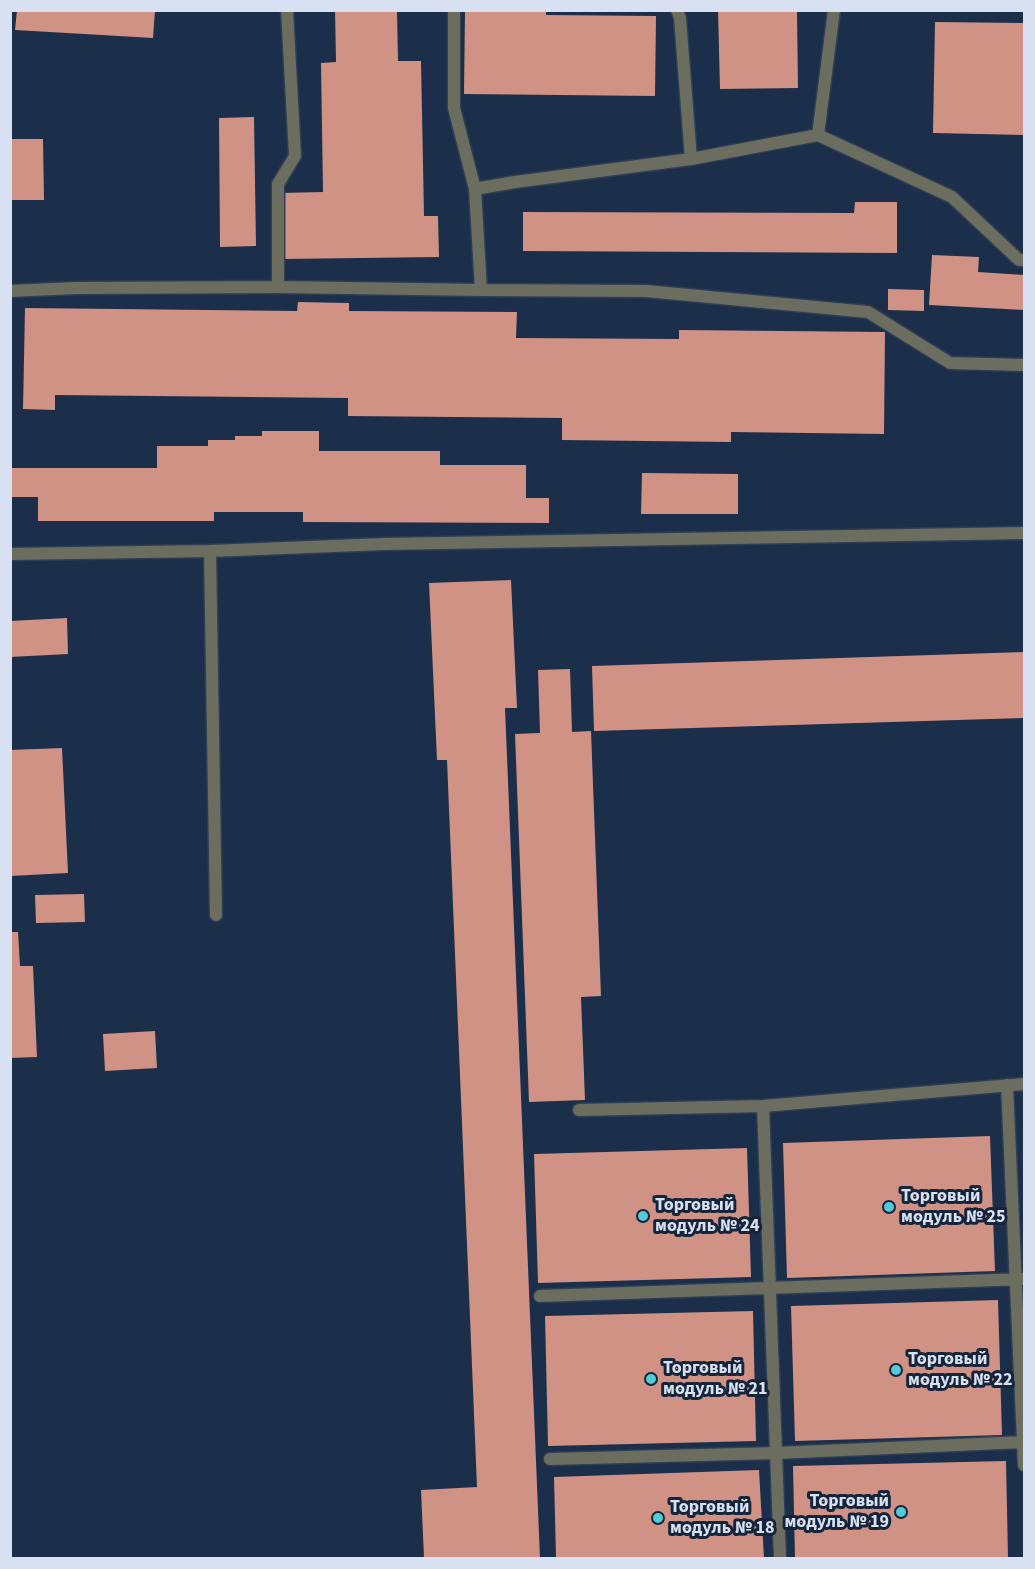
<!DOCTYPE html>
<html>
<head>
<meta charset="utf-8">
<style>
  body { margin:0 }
  #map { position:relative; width:1035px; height:1569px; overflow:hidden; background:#14243b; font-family:"Source Sans 3",sans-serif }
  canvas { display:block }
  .frame { position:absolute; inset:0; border:12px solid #d7e1f1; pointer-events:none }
</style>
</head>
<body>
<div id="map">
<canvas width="1035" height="1569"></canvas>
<div class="frame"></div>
</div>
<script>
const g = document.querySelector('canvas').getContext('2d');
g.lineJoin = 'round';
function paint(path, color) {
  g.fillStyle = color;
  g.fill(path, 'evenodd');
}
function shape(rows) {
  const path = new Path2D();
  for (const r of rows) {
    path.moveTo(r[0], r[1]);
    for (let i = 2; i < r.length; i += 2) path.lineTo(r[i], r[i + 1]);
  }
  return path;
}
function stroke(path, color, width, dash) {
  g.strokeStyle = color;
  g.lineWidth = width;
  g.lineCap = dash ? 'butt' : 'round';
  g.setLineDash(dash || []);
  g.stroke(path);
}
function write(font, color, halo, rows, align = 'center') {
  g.font = font + ' "Source Sans 3",sans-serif';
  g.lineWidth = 6;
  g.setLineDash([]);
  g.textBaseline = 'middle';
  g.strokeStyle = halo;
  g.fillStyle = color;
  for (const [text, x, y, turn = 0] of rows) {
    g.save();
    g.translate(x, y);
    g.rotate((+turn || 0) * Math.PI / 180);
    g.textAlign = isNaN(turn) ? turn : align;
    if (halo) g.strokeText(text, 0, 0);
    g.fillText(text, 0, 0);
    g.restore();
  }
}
const built = shape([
  [11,11,1024,11,1024,1558,11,1558]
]);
const building = shape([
  [17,10,155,10,153,38,15,30],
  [335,10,397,10,398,61,421,61,424,216,438,216,439,257,282,259,281,193,323,192,321,63,336,62],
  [465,10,546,10,546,15,656,16,655,96,464,94],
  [718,10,797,10,798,88,720,89],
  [935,22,1024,23,1024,135,933,133],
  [254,117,256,246,220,247,219,118],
  [11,139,43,139,44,200,12,200],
  [855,202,897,202,897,253,523,251,523,212,854,213],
  [932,255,979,257,978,272,1024,275,1024,310,929,305],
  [888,289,924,290,924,311,888,310],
  [298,302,349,303,349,311,517,312,516,338,679,339,679,330,885,332,884,434,731,432,731,442,562,440,562,418,348,416,348,398,55,395,55,410,23,409,25,308,297,311],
  [262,431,319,431,319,451,440,451,440,465,526,465,526,498,549,498,549,523,303,522,303,512,214,512,214,521,38,521,38,497,10,497,10,468,157,468,157,446,208,446,208,440,235,440,235,436,262,436],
  [642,473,738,474,738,514,641,514],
  [511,580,517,708,505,708,540,1558,424,1558,421,1490,477,1487,447,760,437,760,429,583],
  [67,618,68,654,10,657,10,621],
  [1024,652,1024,718,594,731,592,666],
  [570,669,572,732,591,731,601,996,581,997,585,1100,529,1102,515,734,540,733,538,670],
  [62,748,68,873,10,876,10,750],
  [84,894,85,922,36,923,35,895],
  [10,932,18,932,20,966,33,966,37,1057,10,1058],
  [155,1031,157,1068,105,1071,103,1034],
  [990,1136,995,1271,787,1278,783,1143],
  [747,1148,751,1277,538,1283,534,1154],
  [998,1300,1002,1435,795,1441,791,1306],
  [753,1311,756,1441,548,1446,545,1316],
  [1006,1461,1008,1558,795,1558,793,1466],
  [759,1470,764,1558,556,1558,554,1477]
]);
const service = shape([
  [677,10,680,18,691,159],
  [818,135,834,10],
  [475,189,515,182,691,159,818,135,952,197,1019,260,1024,260],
  [278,287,278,184,295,156,287,10],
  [481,290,646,291,868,312,950,363,1024,365],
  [10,291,76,288,278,287,481,290,475,189,454,108,454,10],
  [210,551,216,915],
  [1007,1085,1024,1465],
  [763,1106,780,1558],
  [579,1110,763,1106,1024,1084],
  [540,1296,1024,1279],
  [550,1459,776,1453,1024,1442]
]);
const tertiary = shape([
  [10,554,210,551,384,544,1024,533]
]);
const markers = [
  [889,1207,6,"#52cbd7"],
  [643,1216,6,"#52cbd7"],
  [896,1370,6,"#52cbd7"],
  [651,1379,6,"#52cbd7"],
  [901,1512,6,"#52cbd7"],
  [658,1518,6,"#52cbd7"]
];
const poiNames = [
  ["Торговый",901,1197],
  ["модуль № 25",901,1218],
  ["Торговый",655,1206],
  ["модуль № 24",655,1227],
  ["Торговый",908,1360],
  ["модуль № 22",908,1381],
  ["Торговый",663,1369],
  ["модуль № 21",663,1390],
  ["Торговый",889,1502,"right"],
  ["модуль № 19",889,1523,"right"],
  ["Торговый",670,1508],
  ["модуль № 18",670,1529]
];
paint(built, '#1b2e4a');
paint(building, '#cf9285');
stroke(service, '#2f3e54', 15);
stroke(tertiary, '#2f3e54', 15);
stroke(service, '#6b6d5f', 12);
stroke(tertiary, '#6b6d5f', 12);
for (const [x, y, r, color] of markers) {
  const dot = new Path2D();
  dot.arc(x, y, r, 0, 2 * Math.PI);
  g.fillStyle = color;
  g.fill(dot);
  stroke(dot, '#14243b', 2);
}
write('bold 18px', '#d7e1f1', '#14243b', poiNames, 'left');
</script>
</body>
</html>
